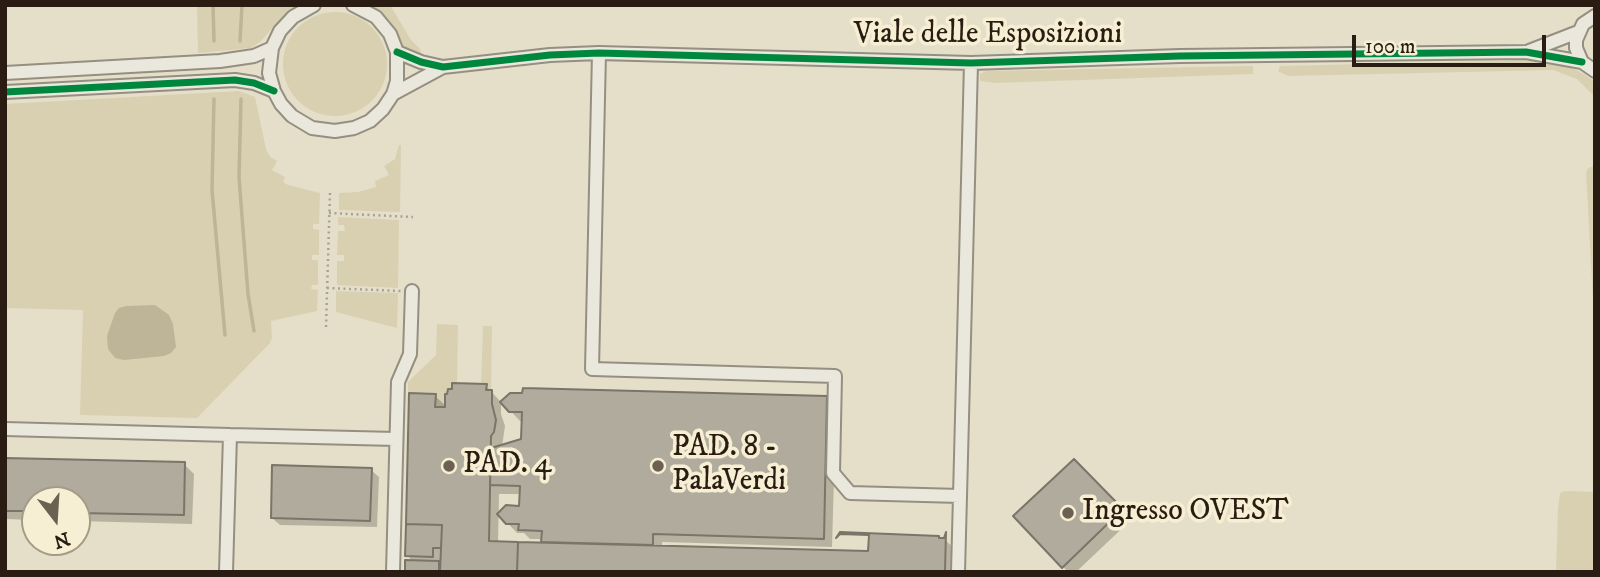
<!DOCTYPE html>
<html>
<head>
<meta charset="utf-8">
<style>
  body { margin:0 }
  #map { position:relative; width:1600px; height:577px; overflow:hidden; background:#e5dfc9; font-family:"IM FELL DW Pica",serif }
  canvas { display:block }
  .frame { position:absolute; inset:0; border:7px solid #2a1c12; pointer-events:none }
  .north { position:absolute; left:21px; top:486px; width:70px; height:70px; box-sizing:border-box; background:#f7efd3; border:2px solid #a59b86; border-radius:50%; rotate:163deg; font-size:19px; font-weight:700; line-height:28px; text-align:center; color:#2a1c12 }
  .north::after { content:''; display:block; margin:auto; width:24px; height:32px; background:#6b6052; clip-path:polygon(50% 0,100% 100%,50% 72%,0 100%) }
  .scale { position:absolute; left:1352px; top:35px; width:194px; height:32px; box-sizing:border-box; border:4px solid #2a1c12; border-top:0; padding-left:9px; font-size:21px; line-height:24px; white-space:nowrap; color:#2a1c12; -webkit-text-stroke:5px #f7efd3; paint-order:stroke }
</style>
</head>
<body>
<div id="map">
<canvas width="1600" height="577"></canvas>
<div class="frame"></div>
<div class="north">N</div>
<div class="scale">100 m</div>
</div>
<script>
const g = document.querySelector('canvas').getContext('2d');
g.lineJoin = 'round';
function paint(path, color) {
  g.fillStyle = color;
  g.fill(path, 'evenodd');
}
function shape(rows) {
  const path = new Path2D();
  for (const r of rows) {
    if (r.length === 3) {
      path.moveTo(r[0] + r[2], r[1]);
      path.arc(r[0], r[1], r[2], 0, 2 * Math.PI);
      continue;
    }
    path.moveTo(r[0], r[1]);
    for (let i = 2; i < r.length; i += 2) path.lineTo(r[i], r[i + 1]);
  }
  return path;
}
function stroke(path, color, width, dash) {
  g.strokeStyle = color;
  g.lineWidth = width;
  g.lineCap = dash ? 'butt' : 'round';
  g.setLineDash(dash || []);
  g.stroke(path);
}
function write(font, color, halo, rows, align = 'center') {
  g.font = font + ' "IM FELL DW Pica",serif';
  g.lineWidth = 7;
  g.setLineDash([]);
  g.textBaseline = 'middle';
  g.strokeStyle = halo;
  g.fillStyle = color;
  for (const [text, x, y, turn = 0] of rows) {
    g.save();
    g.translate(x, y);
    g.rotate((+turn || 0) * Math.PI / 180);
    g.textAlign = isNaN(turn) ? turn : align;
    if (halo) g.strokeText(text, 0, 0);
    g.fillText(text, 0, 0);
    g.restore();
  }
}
const green = shape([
  [197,5,298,5,283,16,261,41,251,48,198,53],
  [370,5,390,5,411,40,420,49,422,58,404,48,388,19],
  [335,64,52],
  [1543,60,1565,64,1585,75,1595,82,1595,97,1577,79,1553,70,1288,76,1278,71,1280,66],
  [1253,66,1253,74,996,83,980,81,980,74,986,71],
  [239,91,255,97,266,149,270,157,277,161,272,170,285,177,283,182,288,185,320,193,319,224,313,224,313,229,319,230,319,255,312,255,312,260,318,260,318,285,312,285,311,289,318,290,317,311,271,321,272,338,270,343,197,418,80,415,83,310,5,308,5,104],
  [399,145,401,145,400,212,339,210,339,193,358,192,376,187,375,181,389,175,384,166,395,159],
  [1595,166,1595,336,1586,173,1588,168],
  [338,217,399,220,398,288,337,285,337,261,344,261,344,255,337,255,338,231,345,231,344,225,338,225],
  [336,291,398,293,397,328,336,312],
  [437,324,458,325,457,383,452,383,452,389,448,390,445,407,435,407,435,394,408,393,408,382,436,355],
  [483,326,492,326,491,391,486,390,486,384,481,384],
  [1565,491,1595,492,1595,572,1556,572,1558,509,1560,493]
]);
const water = shape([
  [155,305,169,315,173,324,176,347,171,353,164,356,124,360,115,358,108,349,107,336,115,313,119,308,126,306]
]);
const shadow = shape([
  [486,386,501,402,501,414,505,426,502,447,523,440,523,421,520,421,502,402,826,398,836,408,832,547,662,542,662,547,870,553,945,540,955,549,954,572,407,572,413,562,407,555,435,396,447,407],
  [499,494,521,494,521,507,499,514,517,533,524,533,530,539,543,539,543,544,498,543],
  [5,460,184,464,194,474,192,524,77,521,77,500,35,500,35,520,5,519],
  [1074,461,1131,520,1076,572,1068,572,1016,516],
  [371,470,379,477,377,527,280,525,272,518]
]);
const stream = shape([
  [213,5,214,41],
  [240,41,242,5],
  [214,99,212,190,225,335],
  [241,99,239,177,248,294,254,331]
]);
const building = shape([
  [452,383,487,384,486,390,492,390,492,404,496,420,494,432,491,436,489,541,518,542,517,572,440,572,442,525,406,524,409,393,436,394,435,407,445,407,445,394,447,394,448,389,452,389,452,383],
  [523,388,827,396,824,539,653,534,653,545,541,542,542,531,518,530,519,524,506,524,497,514,506,505,519,506,520,486,490,485,491,448,521,439,522,412,509,412,500,402,510,393,522,393,523,388],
  [5,458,185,462,184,515,77,513,77,500,35,500,35,511,5,511,5,458],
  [1074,459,1123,509,1062,568,1013,516,1074,459],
  [272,465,372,468,370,521,271,518,272,465],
  [406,524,442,525,441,548,433,548,433,557,405,556,406,524],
  [840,532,939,536,939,538,944,538,946,532,945,572,517,572,518,542,868,551,869,535,840,534,836,538,840,532],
  [405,560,439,561,439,572,405,572,405,560]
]);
const path = shape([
  [329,213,413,217],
  [327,288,401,291],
  [326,327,330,193]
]);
const minor = shape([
  [314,5,293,17,280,31,272,48,269,73,274,91,281,104,292,116,312,128,335,131,354,128,370,121,383,109,393,94,397,81,397,52,390,34,376,17,353,5],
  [1595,16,1583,24,1576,40,1576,48,1582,62,1595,71],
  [1529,51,1578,32],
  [397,52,421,62,443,67,550,55,599,53,971,63,1180,56,1526,52,1582,62],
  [599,53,592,369,835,376,833,473,850,493,960,496,958,572],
  [5,73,220,61,254,56,272,48],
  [5,92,235,80,254,83,274,91],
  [393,94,443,67],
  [5,429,230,435],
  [960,496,971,63],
  [226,572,230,435,396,439],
  [393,572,398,382,410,354,412,291]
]);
const cycleway = shape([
  [397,52,421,62,443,67,550,55,599,53,971,63,1180,56,1526,52,1582,62],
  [5,92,235,80,254,83,274,91]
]);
const markers = [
  [449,466,7,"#6b6052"],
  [658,466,7,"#6b6052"],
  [1068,513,7,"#6b6052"]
];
const streetNames = [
  ["Viale delle Esposizioni",988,36]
];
const poiNames = [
  ["PAD. 8 -",672,449],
  ["PalaVerdi",672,483],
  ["PAD. 4",463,466],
  ["Ingresso OVEST",1082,513]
];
paint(green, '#d9d0b2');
paint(water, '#beb497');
paint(shadow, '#0003');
stroke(stream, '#beb497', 3.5);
paint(building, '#b0ab9c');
stroke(building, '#7a7469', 2);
stroke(minor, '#948f81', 16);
stroke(path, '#a6a299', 2.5, [2, 3.5]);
stroke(minor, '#eae7dc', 12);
stroke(cycleway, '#00873e', 7);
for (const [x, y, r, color] of markers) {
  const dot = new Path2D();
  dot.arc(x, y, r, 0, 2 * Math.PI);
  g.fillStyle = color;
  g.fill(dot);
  stroke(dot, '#f7efd3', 2.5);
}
write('30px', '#2a1c12', '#f7efd3', streetNames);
write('30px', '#2a1c12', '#f7efd3', poiNames, 'left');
</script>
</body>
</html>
